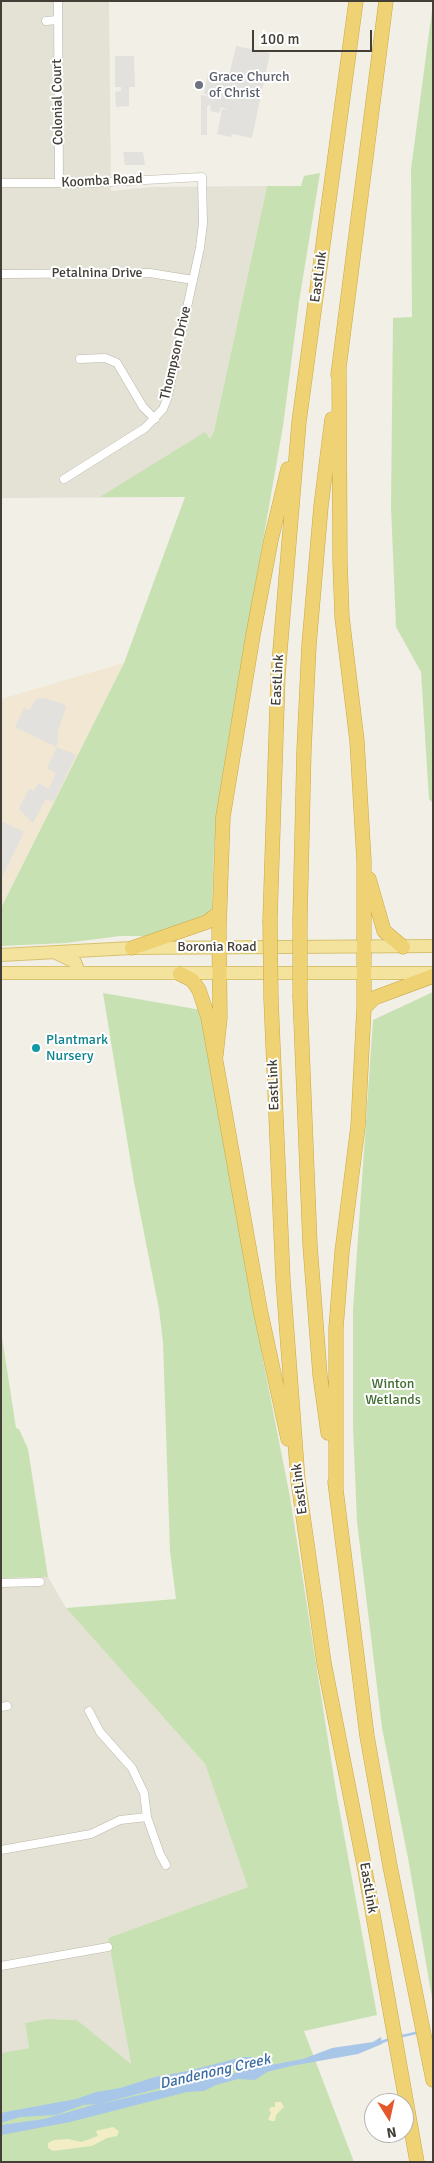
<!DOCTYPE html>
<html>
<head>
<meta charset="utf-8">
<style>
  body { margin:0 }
  #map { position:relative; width:434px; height:2163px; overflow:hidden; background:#f1efe6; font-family:Signika,sans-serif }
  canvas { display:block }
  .frame { position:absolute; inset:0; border:2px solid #433f36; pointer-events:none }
  .north { position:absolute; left:364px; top:2093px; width:50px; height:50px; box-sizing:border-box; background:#fff; border:1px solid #b4b2af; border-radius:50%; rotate:170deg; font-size:14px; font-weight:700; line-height:20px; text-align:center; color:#433f36 }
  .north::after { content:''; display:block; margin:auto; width:18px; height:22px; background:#e3592b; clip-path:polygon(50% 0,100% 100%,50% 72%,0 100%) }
  .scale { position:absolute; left:252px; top:30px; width:120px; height:22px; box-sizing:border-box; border:2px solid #433f36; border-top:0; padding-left:6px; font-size:15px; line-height:18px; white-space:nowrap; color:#433f36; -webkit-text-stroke:4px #fff; paint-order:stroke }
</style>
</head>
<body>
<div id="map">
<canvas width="434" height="2163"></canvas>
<div class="frame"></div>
<div class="north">N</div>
<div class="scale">100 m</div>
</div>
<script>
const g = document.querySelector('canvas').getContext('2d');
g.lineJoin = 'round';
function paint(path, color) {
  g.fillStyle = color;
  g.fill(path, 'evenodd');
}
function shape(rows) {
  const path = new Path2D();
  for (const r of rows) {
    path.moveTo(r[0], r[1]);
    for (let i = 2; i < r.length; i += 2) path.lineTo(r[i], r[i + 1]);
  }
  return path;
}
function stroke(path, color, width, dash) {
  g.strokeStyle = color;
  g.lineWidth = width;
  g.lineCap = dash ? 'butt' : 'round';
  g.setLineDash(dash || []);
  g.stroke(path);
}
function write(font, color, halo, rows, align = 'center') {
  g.font = font + ' Signika,sans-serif';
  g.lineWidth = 4;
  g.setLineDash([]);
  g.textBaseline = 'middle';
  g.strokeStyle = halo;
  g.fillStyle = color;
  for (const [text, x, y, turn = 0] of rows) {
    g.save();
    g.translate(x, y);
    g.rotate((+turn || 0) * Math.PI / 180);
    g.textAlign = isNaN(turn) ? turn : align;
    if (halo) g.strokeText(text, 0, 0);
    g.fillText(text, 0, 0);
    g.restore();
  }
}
const residential = shape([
  [1,1,109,1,111,191,152,187,267,186,214,431,185,497,1,498],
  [48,1577,66,1608,205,1764,248,1887,108,1938,131,2065,77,2020,46,2019,25,2023,29,2048,1,2053,1,1578]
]);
const commercial = shape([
  [124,663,113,685,1,908,1,699]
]);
const green = shape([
  [433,3,433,803,429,799,421,672,396,627,391,507,393,318,412,317,411,169],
  [320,173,299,302,283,426,226,753,214,847,212,909,204,918,154,936,120,936,66,943,1,946,1,908,124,663,185,497,100,497,205,432,210,439,214,431,267,186,301,186,304,176],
  [433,992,433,2004,408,1858,382,1728,357,1522,353,1426,353,1310,373,1020],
  [103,993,201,1010,213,1084,241,1227,263,1360,290,1497,336,1791,377,2015,304,2031,354,2162,1,2162,1,2053,29,2048,25,2023,46,2019,77,2020,131,2064,108,1938,248,1887,205,1764,66,1608,176,1599,170,1551,163,1342,159,1309,134,1182],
  [1,1331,16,1428,19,1429,28,1449,48,1577,1,1578]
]);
const sand = shape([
  [275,2102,281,2102,284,2107,276,2115,275,2121,271,2121,268,2119,271,2113,269,2110,271,2107,275,2107],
  [113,2127,119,2131,117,2136,107,2138,92,2146,53,2151,48,2148,48,2143,54,2140,68,2139,81,2142,98,2136,96,2131]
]);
const parking = shape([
  [236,46,270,53,252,138,232,134,231,137,217,134,222,109,228,110,221,107,219,113,210,111,211,105,207,106,207,135,201,135,201,95,209,97,204,93,208,72,229,76],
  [115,56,134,56,135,87,129,87,129,106,116,107,115,92,121,91,121,87,115,87],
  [123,152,143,152,145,165,125,165],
  [43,698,61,703,66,707,58,731,58,741,56,747,15,727,24,708,30,710,36,699],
  [57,747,76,755,54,801,45,800,33,823,19,809,29,789,34,791,38,783,49,789,56,773,47,768],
  [1,821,24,832,1,879]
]);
const water = shape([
  [381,2037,382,2044,358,2054,291,2066,267,2072,255,2080,238,2079,216,2085,204,2091,187,2092,70,2122,1,2135,1,2125,44,2119,96,2104,83,2105,56,2115,20,2117,1,2123,1,2113,5,2112,76,2099,96,2092,120,2088,155,2077,188,2071,242,2057,254,2057,265,2066,303,2059,332,2048,373,2042],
  [234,2069,244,2069,233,2074,210,2079,195,2080,162,2090,99,2104]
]);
const stream = shape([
  [398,2037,420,2032],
  [379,2043,390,2039]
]);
const minor = shape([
  [58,1,59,183],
  [46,21,57,20],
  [1,183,89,183,202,177,203,223,200,248,167,399,163,409,145,428,64,479],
  [1,274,150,273,193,280],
  [80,359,105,358,117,363,143,407,155,419],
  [1,1583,40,1582],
  [1,1707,7,1706],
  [89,1711,100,1732,132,1768,144,1793,147,1817,160,1854,166,1865],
  [1,1850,91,1834,120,1820,147,1817],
  [1,1966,108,1947]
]);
const primary = shape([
  [56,953,75,962,79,973],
  [1,955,132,948,433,946],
  [1,973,433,973]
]);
const motorway = shape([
  [338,375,386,1],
  [369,879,384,931,403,947],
  [300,919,304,750,309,645,321,506,332,419],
  [270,920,278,675,299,422,356,1],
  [132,948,207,922,219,913],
  [180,974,192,980,199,990,208,1017,260,1309,288,1439],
  [300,997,310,1245,320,1375,328,1433],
  [271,999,283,1280,298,1481,324,1663,365,1870,417,2162],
  [364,1008,374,998,433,976],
  [216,1055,220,1018,219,929,223,817,253,635,271,540,288,469],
  [335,1482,367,1736,390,1866,433,2080],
  [336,1489,336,1328,342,1252,358,1126,364,1008,364,861,357,741,342,617,340,561,339,367]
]);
const motorwayBridge = shape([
  [300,919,300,997],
  [270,920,271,999]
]);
const markers = [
  [199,85,5,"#6b7280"],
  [36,1048,5,"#0f9aa8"]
];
const worshipNames = [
  ["Grace Church",209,77],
  ["of Christ",209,93]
];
const streetNames = [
  ["Colonial Court",58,102,-91],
  ["Koomba Road",102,181,-3],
  ["Petalnina Drive",97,273],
  ["EastLink",319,277,-82],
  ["Thompson Drive",176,353,-77],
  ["EastLink",278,680,-87],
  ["Boronia Road",217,947],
  ["EastLink",274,1085,-92],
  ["EastLink",300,1489,-97],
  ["EastLink",368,1888,80]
];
const cultureNames = [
  ["Plantmark",46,1040],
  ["Nursery",46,1056]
];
const parkNames = [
  ["Winton",393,1384],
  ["Wetlands",393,1400]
];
const waterNames = [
  ["Dandenong Creek",215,2072,-13]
];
paint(residential, '#e4e1d5');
paint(commercial, '#f1e7d3');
paint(green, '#c8e1b3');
paint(sand, '#f2edc5');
paint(parking, '#e2e1de');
paint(water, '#a8c7e8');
stroke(stream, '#a8c7e8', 2.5);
stroke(minor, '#bbb7aa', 9);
stroke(primary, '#d6c26f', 14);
stroke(motorway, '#cca845', 15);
stroke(minor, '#fff', 8);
stroke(primary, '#f3e39d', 12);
stroke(motorway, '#eed274', 14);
stroke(motorwayBridge, '#cca845', 15, []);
stroke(motorwayBridge, '#eed274', 14);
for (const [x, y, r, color] of markers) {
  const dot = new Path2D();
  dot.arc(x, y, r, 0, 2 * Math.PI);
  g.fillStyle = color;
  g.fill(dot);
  stroke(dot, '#fff', 2);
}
write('14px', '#5b616d', '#fff', worshipNames, 'left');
write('14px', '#433f36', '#fff', streetNames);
write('14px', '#0d838f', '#fff', cultureNames, 'left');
write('14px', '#416e30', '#fff', parkNames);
write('italic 15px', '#3b6da3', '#fff', waterNames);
</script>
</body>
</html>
